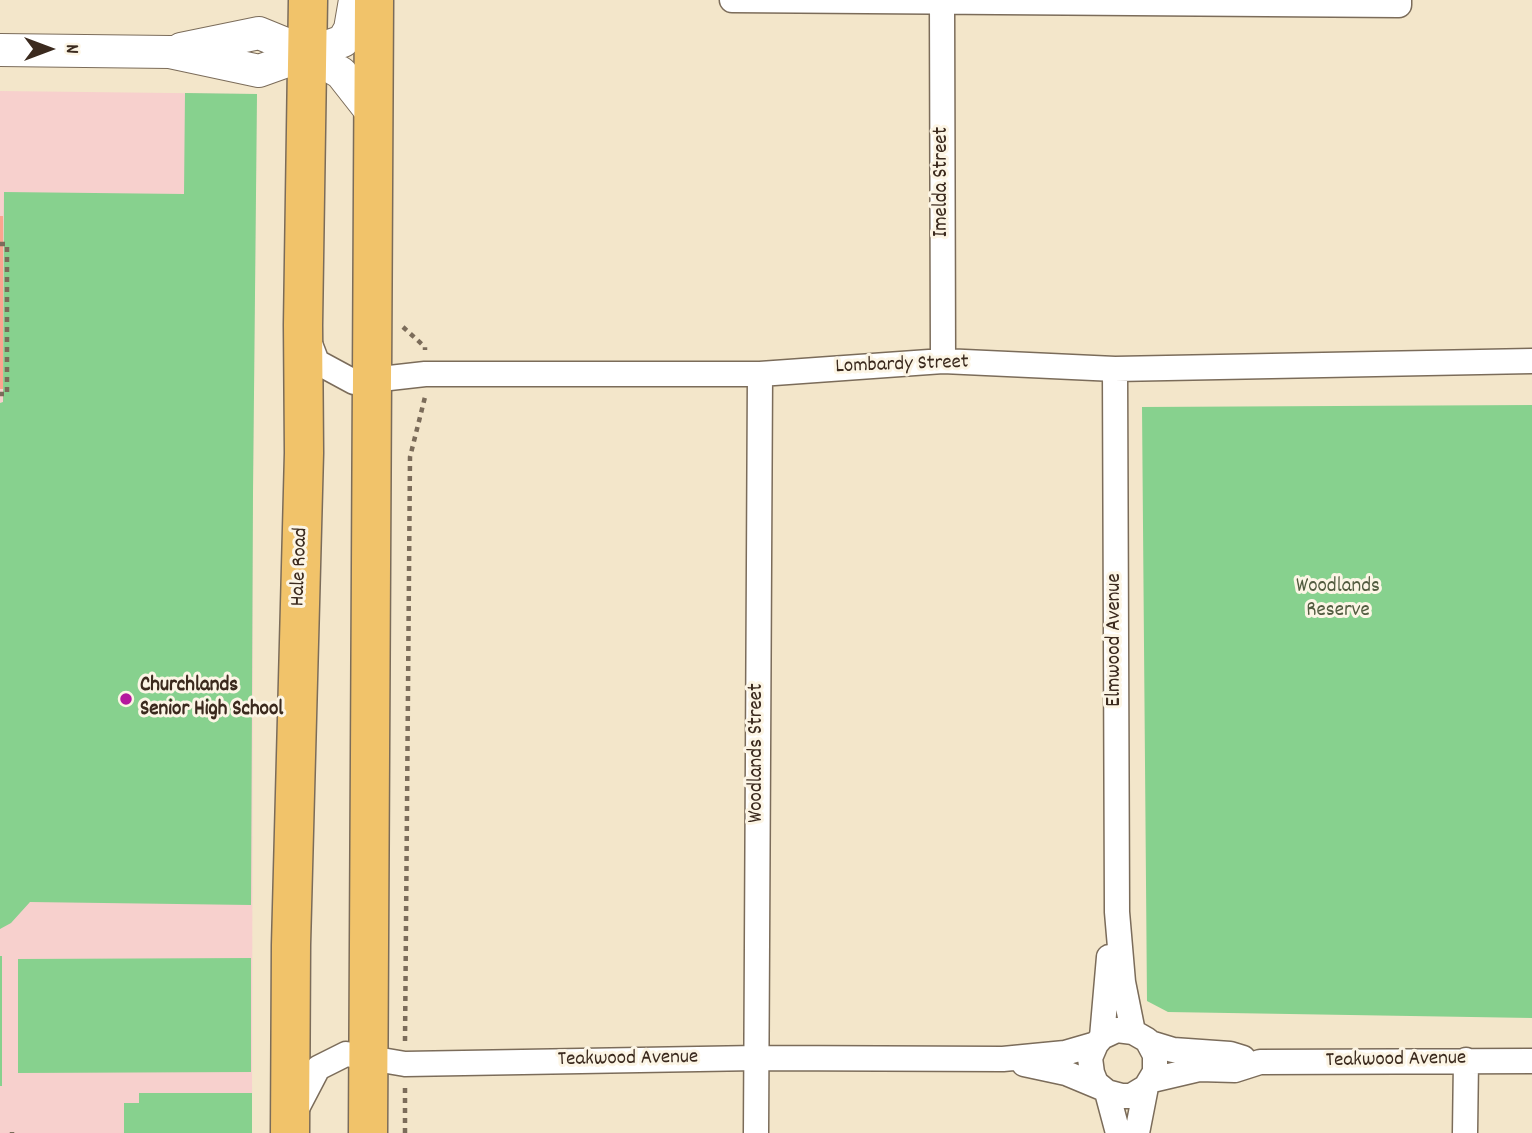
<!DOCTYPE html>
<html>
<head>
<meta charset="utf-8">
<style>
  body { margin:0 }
  #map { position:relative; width:1532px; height:1133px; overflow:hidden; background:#f3e6ca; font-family:Dekko,sans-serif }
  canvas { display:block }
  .north { position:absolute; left:14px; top:14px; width:70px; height:70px; -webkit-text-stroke:5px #fcf5e5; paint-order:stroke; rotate:90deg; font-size:19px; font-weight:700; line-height:28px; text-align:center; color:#3b2a1e }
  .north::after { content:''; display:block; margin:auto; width:24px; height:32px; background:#3b2a1e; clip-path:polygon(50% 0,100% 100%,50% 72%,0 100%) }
</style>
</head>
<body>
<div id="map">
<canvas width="1532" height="1133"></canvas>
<div class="north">N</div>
</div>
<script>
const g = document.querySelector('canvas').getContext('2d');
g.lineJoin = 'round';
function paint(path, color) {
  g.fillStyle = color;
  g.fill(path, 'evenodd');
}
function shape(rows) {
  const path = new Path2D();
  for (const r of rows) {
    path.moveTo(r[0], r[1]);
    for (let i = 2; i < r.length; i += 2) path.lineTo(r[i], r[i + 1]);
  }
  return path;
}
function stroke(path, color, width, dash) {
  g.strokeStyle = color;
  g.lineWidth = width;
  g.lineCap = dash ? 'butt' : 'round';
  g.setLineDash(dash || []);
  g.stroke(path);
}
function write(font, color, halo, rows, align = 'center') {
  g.font = font + ' Dekko,sans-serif';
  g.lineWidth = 6;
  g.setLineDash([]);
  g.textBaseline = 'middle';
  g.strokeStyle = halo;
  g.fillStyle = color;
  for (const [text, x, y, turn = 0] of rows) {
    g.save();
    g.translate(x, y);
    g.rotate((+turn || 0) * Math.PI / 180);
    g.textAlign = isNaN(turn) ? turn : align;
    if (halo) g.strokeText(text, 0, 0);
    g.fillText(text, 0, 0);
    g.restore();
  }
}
const built = shape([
  [0,91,257,94,253,492,252,1133,0,1133]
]);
const green = shape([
  [185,93,257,94,253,492,251,905,30,902,11,923,0,929,0,403,3,402,4,192,184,194],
  [1532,405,1532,1018,1168,1012,1147,1001,1142,407],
  [0,956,2,956,2,1086,0,1086],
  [251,958,251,1072,18,1073,18,959],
  [139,1093,252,1093,252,1133,124,1133,124,1103,139,1103]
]);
const building = shape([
  [0,216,3,216,3,389,0,389]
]);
const path = shape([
  [0,244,7,244,7,394,0,394],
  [403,327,425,347,425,350],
  [405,1041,410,457,425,397],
  [405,1088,405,1133],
  [12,1132,12,1133]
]);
const minor = shape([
  [732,0,1399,5,1399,0],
  [942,2,943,361],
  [307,336,317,362,354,382,425,374,760,374,943,361,1115,369,1532,361],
  [1115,369,1117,912,1123,982,1133,1032],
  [1102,1037,1109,957],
  [1150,1043,1173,1050,1230,1054,1243,1058],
  [1024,1064,1066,1073,1102,1088],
  [1152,1080,1199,1069,1235,1070,1260,1062,1532,1061],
  [1107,1092,1118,1133],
  [295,1112,318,1068,346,1054,405,1064,757,1058,1003,1059,1065,1053,1096,1044],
  [756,1133,760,374],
  [1137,1133,1146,1087,1155,1072,1155,1055,1147,1040,1133,1032,1117,1030,1102,1037,1096,1044,1090,1058,1092,1073,1096,1083,1107,1092,1122,1096,1131,1096,1146,1087],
  [1465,1133,1466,1060]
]);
const tertiary = shape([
  [181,49,259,33,308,53,341,73,374,115],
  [0,50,170,52,259,71,343,41,350,29,355,0]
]);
const primary = shape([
  [290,1133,291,945,304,453,303,325,308,0],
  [368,1133,374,0]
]);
const markers = [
  [126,699,7,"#b5179e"]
];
const streetNames = [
  ["Imelda Street",943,182,-90],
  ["Lombardy Street",902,366,-2],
  ["Hale Road",301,567,-88],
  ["Elmwood Avenue",1116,640,-90],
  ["Woodlands Street",758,753,-90],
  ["Teakwood Avenue",628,1060,-1],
  ["Teakwood Avenue",1396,1061,-1]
];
const parkNames = [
  ["Woodlands",1338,588],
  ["Reserve",1338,612]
];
const poiNames = [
  ["Churchlands",140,687],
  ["Senior High School",140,711]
];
paint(built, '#f7d0cd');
paint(green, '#87d18e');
paint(building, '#fba58f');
stroke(minor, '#7b6c5a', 27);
stroke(tertiary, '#7b6c5a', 34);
stroke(primary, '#7b6c5a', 41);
stroke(path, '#7b6c5a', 4.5, [5, 5]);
stroke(minor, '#fff', 24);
stroke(tertiary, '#fff', 32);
stroke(primary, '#f1c36a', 38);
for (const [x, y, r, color] of markers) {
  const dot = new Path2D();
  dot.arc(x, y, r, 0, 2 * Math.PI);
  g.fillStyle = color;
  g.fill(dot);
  stroke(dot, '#fcf5e5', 2.5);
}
write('21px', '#3b2a1e', '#fcf5e5', streetNames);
write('21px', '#525c40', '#fcf5e5', parkNames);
write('bold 21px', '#3b2a1e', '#fcf5e5', poiNames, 'left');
</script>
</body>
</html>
